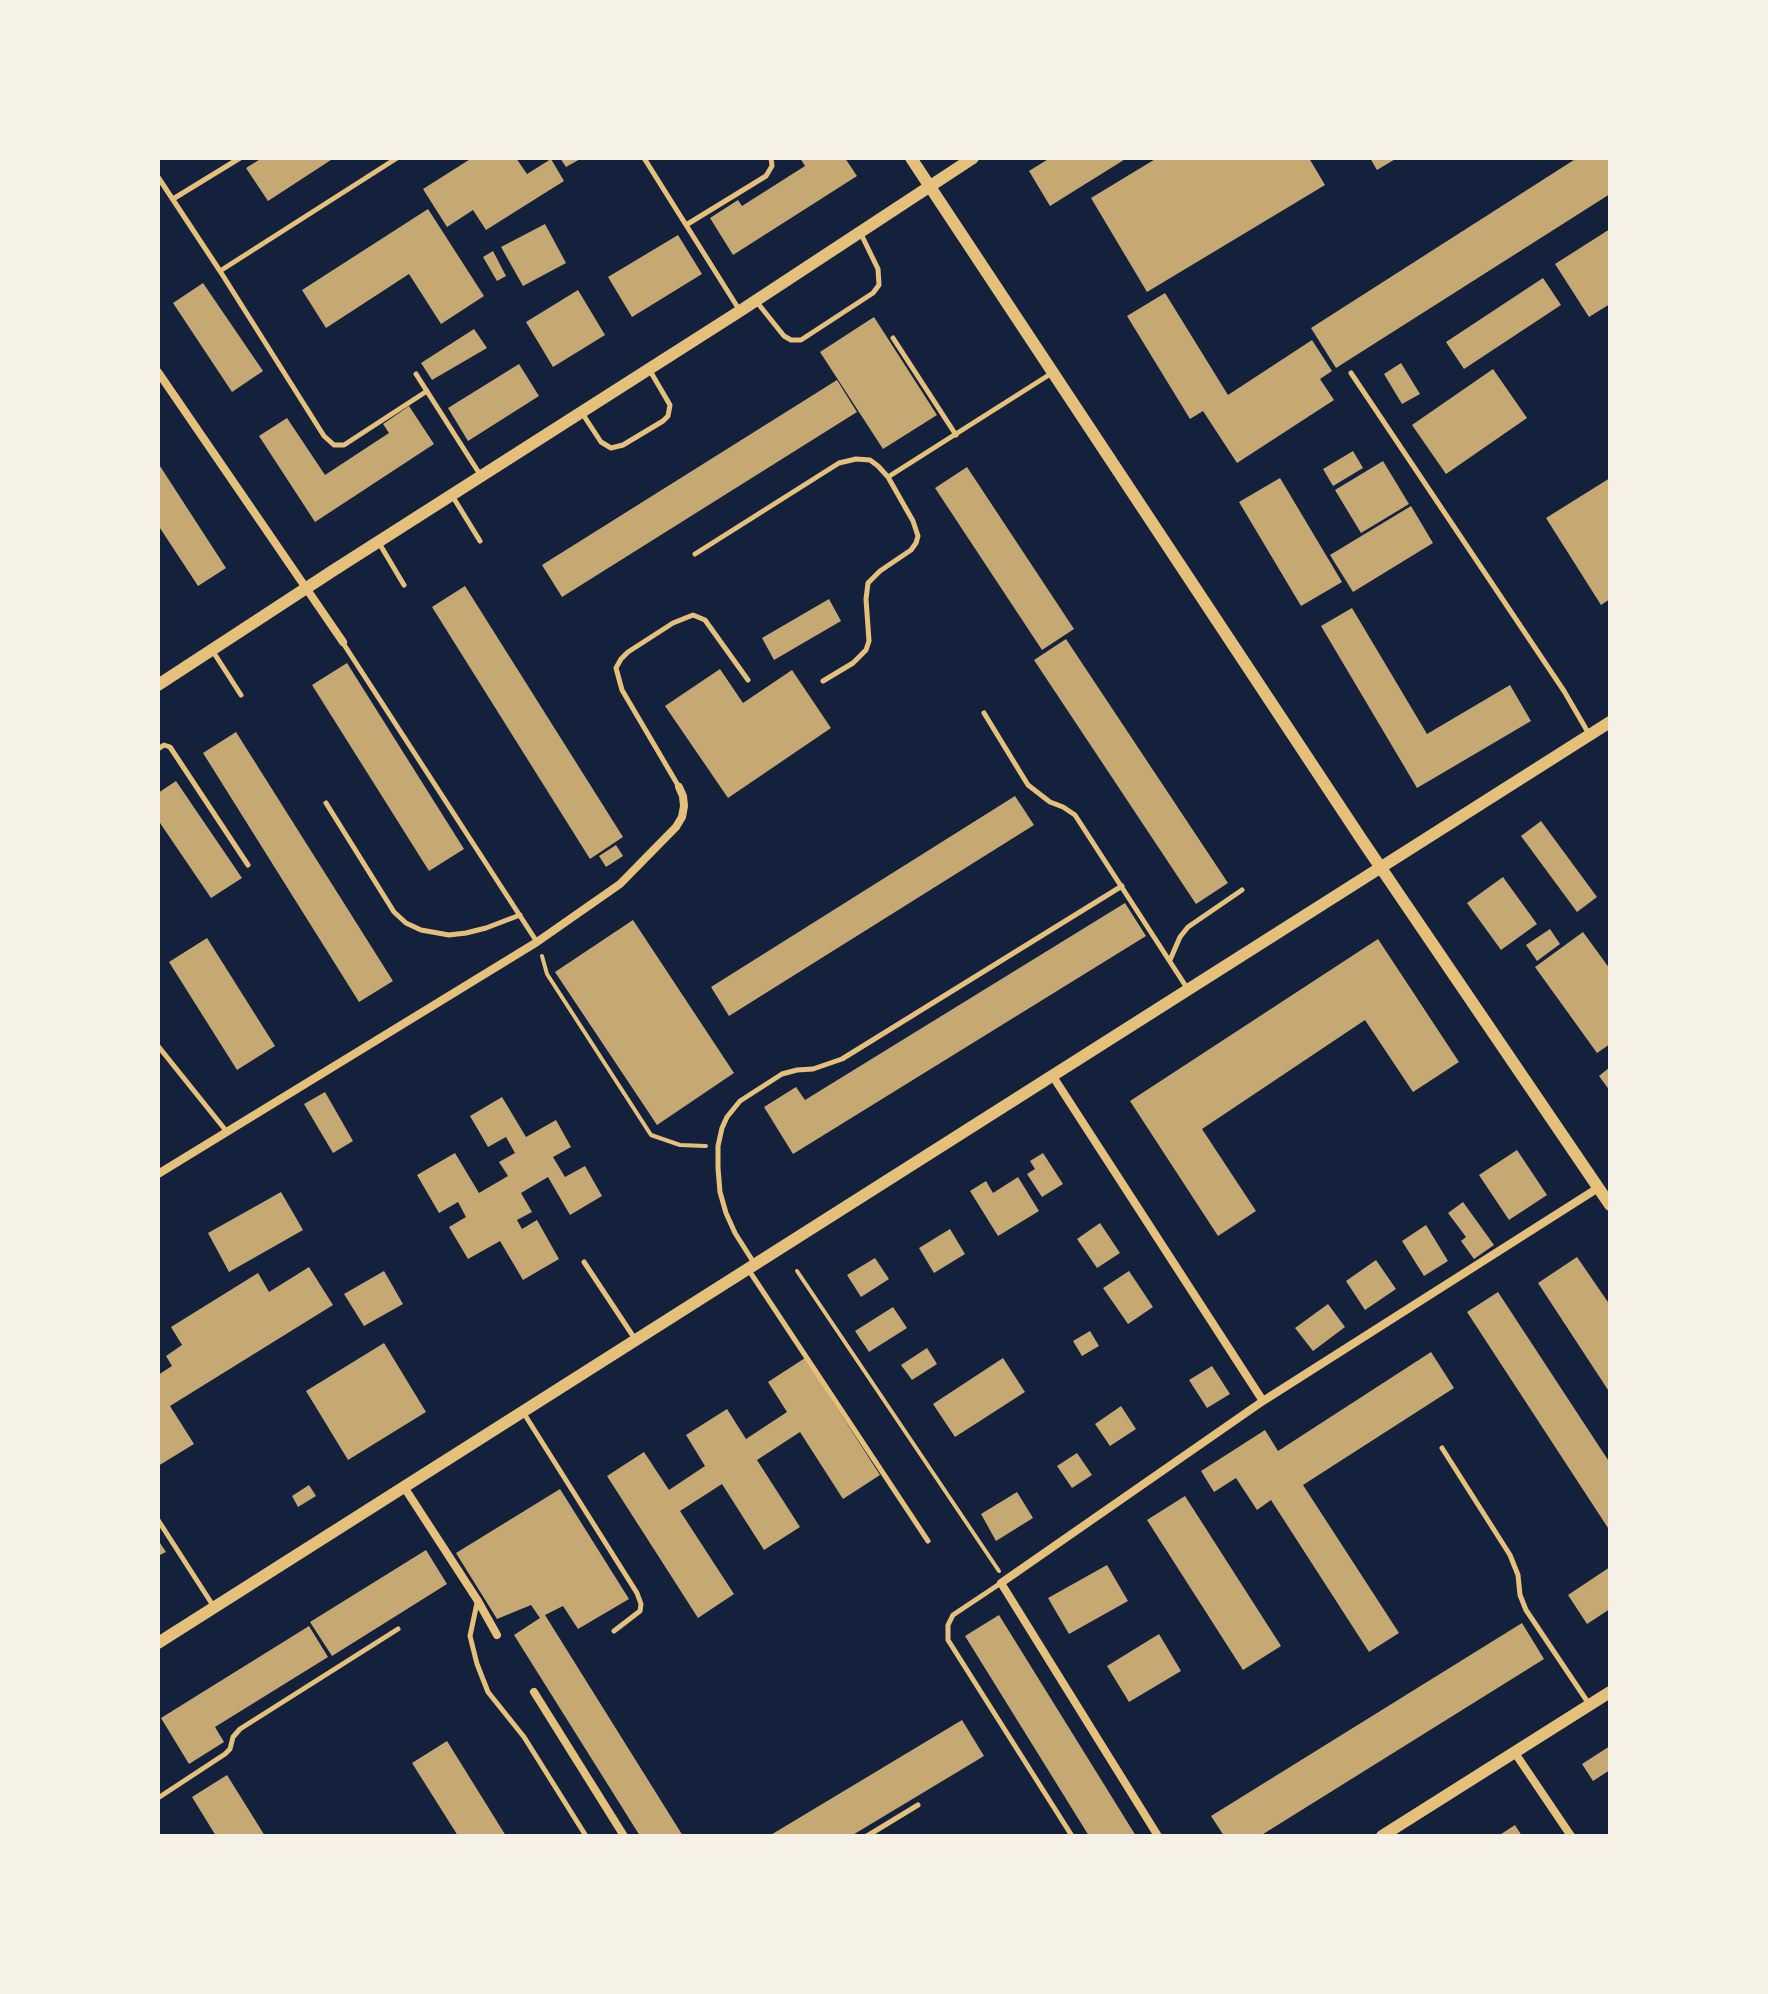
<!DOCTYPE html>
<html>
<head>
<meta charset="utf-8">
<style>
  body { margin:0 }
  #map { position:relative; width:1768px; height:1994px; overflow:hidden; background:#14213d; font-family:Overpass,sans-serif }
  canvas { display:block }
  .frame { position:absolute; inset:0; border:160px solid #f6f1e7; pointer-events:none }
</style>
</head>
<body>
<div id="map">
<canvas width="1768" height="1994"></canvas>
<div class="frame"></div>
</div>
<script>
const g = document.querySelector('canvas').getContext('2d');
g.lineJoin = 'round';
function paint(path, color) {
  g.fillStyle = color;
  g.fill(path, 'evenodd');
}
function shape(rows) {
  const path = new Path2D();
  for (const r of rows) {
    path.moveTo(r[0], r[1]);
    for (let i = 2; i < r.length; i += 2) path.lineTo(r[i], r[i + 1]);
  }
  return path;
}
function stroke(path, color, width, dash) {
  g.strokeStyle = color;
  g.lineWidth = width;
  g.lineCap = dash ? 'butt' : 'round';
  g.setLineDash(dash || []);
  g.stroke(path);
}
const building = shape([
  [262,158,334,158,268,201,246,168],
  [472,158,516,158,527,174,551,159,564,181,486,230,473,210,447,227,423,189],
  [560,158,582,158,566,167],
  [800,158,845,158,857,176,733,255,710,218,738,200,742,206,805,166],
  [1050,158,1127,158,1050,206,1029,171],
  [1157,158,1309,158,1325,185,1147,292,1091,198],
  [1370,158,1397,158,1377,170],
  [1577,158,1610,158,1610,194,1336,368,1311,328],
  [428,209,484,296,441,324,409,274,326,328,302,290],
  [545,224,566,263,523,286,501,247],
  [1610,229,1610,304,1589,317,1555,264],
  [678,235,702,274,632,317,608,277],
  [493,251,506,276,497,281,483,257],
  [1543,278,1561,305,1464,369,1446,342],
  [203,283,263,371,232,392,173,303],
  [578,290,605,335,553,367,526,322],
  [1165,293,1228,395,1312,340,1332,371,1320,379,1334,400,1237,463,1203,411,1190,419,1127,316],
  [874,317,937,415,883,449,820,352],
  [474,329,487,348,432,380,421,363],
  [1401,363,1420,394,1402,404,1384,374],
  [519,364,539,396,468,441,448,408],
  [1493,369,1527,418,1446,474,1412,425],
  [837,380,857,412,562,597,542,565],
  [409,406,434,444,315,522,259,436,287,418,325,475,389,433,383,424],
  [1353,451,1363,468,1333,486,1323,469],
  [1383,461,1409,504,1361,533,1335,490],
  [158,463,226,568,198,586,158,525],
  [967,467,1074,629,1042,650,935,488],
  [1280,478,1342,582,1301,606,1239,502],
  [1610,478,1610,599,1601,605,1546,518],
  [1411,506,1433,543,1353,592,1330,555],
  [465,586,623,837,590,859,432,607],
  [829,599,841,621,774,660,762,638],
  [1352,608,1427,734,1510,685,1531,721,1417,788,1321,626],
  [1066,639,1228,883,1196,904,1034,660],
  [347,663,464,849,429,871,312,685],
  [720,669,743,703,792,670,831,728,728,798,665,706],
  [236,732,393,981,359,1002,203,753],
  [176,781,242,878,211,898,158,820,158,793],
  [1015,796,1034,825,729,1016,711,987],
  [1541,821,1597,897,1577,912,1521,836],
  [616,845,623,856,606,867,599,856],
  [1503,877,1537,924,1501,950,1467,903],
  [1125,903,1146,936,793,1154,764,1107,796,1087,805,1100],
  [633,920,734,1073,657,1125,555,972],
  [1550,929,1560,944,1537,961,1526,945],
  [1583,932,1610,969,1610,1044,1597,1053,1535,967],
  [207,938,275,1046,237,1070,169,962],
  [1378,939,1459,1062,1413,1092,1365,1020,1202,1129,1256,1211,1218,1236,1130,1101],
  [1610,1067,1610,1091,1599,1076],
  [325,1092,353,1141,333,1153,304,1104],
  [502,1097,526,1137,556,1120,571,1147,553,1157,565,1177,585,1166,602,1196,570,1215,548,1177,521,1193,532,1212,517,1220,522,1229,537,1220,559,1259,523,1280,500,1241,468,1259,449,1227,466,1217,458,1202,439,1213,417,1175,455,1153,479,1193,508,1176,499,1162,515,1153,506,1137,488,1147,470,1116],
  [1517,1150,1547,1195,1509,1220,1479,1175],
  [1043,1153,1063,1184,1042,1197,1027,1174,1035,1169,1030,1161],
  [1018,1177,1039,1211,998,1236,970,1191,986,1181,993,1193],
  [281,1192,303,1230,229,1272,208,1233],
  [1463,1202,1494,1245,1474,1259,1461,1241,1466,1237,1448,1213],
  [1100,1223,1120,1253,1097,1268,1077,1239],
  [1426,1225,1448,1261,1424,1276,1402,1241],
  [950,1229,965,1254,934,1273,919,1248],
  [1577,1257,1610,1305,1610,1393,1538,1283],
  [875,1258,889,1279,861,1297,847,1275],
  [1376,1260,1396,1289,1365,1310,1346,1281],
  [309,1267,333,1305,170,1406,194,1444,158,1466,158,1375,172,1366,166,1356,182,1345,171,1327,258,1273,269,1292],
  [384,1271,403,1304,364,1326,344,1294],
  [1129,1271,1153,1307,1128,1324,1103,1288],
  [1498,1292,1610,1463,1610,1531,1467,1312],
  [1328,1304,1345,1327,1313,1351,1295,1328],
  [893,1307,907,1328,869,1352,855,1331],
  [1090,1331,1099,1346,1082,1356,1073,1341],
  [384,1343,426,1412,348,1460,306,1391],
  [927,1348,937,1364,912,1380,901,1365],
  [1431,1352,1454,1388,1303,1485,1399,1633,1369,1652,1271,1500,1257,1510,1236,1478,1214,1492,1201,1471,1265,1430,1278,1451],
  [805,1358,880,1475,843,1499,800,1432,757,1460,800,1527,764,1550,722,1484,680,1511,734,1594,698,1618,607,1476,644,1452,669,1490,705,1466,686,1435,727,1409,746,1439,787,1412,768,1382],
  [1003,1358,1025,1392,955,1437,933,1404],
  [1212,1366,1230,1394,1207,1408,1189,1380],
  [1121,1406,1136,1429,1110,1446,1095,1424],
  [1077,1453,1092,1475,1072,1488,1057,1466],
  [309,1485,316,1496,298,1507,292,1496],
  [560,1489,629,1599,578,1629,563,1606,545,1615,683,1836,640,1836,514,1635,540,1618,531,1605,497,1619,456,1553],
  [1017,1492,1033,1518,996,1541,981,1514],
  [1185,1496,1281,1646,1243,1670,1147,1520],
  [158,1540,166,1552,158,1556],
  [426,1550,447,1584,332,1656,310,1622],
  [1107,1565,1128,1601,1069,1634,1048,1598],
  [1610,1567,1610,1609,1587,1624,1568,1595],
  [999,1615,1136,1836,1089,1836,965,1636],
  [1522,1623,1544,1659,1260,1836,1224,1836,1211,1816],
  [309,1626,328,1657,215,1727,224,1742,189,1764,161,1718],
  [1159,1634,1181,1671,1129,1702,1107,1666],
  [962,1720,984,1756,851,1836,769,1836],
  [447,1741,506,1836,458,1836,412,1763],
  [1610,1746,1610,1770,1593,1781,1582,1764],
  [227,1775,265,1836,216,1836,192,1797],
  [1515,1825,1522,1836,1498,1836]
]);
const path = shape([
  [542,956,547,974,651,1135,680,1145,706,1146],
  [797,1271,999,1571]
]);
const service = shape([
  [644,158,740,311],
  [158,177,220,271,397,158],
  [173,199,240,158],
  [686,225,766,176,772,166,771,158],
  [220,271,324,436,334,445,344,445,427,391],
  [756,301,784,336,791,340,801,340,873,293,879,285,878,269,861,234],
  [893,338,956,435],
  [1351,373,1564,691,1589,734],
  [416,374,481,476],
  [582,413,601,442,611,448,623,445,663,421,668,416,670,405,649,369],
  [453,497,480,541],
  [379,543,404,585],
  [695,554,839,463,856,459,870,460,878,466,888,477],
  [343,643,537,942],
  [212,650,241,695],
  [823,681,853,663,866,650,869,641,866,599,868,583,880,571,911,550,916,543,918,536,913,521,888,477,1052,373],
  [984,713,1028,785,1050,802,1063,807,1075,815,1187,988],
  [158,749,164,745,170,747,248,865],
  [679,787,622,690,616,668,621,659,628,652,673,623,693,615,705,620,748,680],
  [326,803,394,912,406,923,421,930,449,935,466,933,486,928,520,915],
  [1170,960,1180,937,1188,927,1242,890],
  [158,1046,227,1132],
  [584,1262,635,1339],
  [754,1263,735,1233,726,1213,720,1192,718,1168,718,1146,722,1128,727,1117,740,1101,782,1074,797,1070,813,1069,842,1059,1122,886],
  [748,1269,928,1541],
  [523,1412,637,1593,641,1604,640,1611,614,1631],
  [1442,1448,1510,1555,1518,1575,1520,1595,1526,1610,1589,1704],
  [158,1520,214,1607],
  [1001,1583,953,1615,948,1625,948,1640,1072,1836],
  [477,1603,470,1636,477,1664,488,1692,524,1737,586,1836],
  [158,1798,225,1754,230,1749,233,1737,240,1729,398,1629],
  [867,1836,918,1805]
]);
const minor = shape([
  [158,372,343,642],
  [1052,1075,1263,1401],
  [158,1174,537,942,620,884,676,827,682,817,684,806,683,796,679,787],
  [404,1487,478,1601,497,1635],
  [534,1692,624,1836],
  [1515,1753,1571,1836],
  [1158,1836,1001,1583,1263,1401,1598,1188]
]);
const tertiary = shape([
  [911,158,1362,840,1610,1205],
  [158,685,334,570,740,311,973,158],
  [158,1643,1610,722],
  [1382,1836,1610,1692]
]);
paint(building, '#c6a872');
stroke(path, '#e5c07b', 4);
stroke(service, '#e5c07b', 5);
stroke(minor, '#e5c07b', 8);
stroke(tertiary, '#e5c07b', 12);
</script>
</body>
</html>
